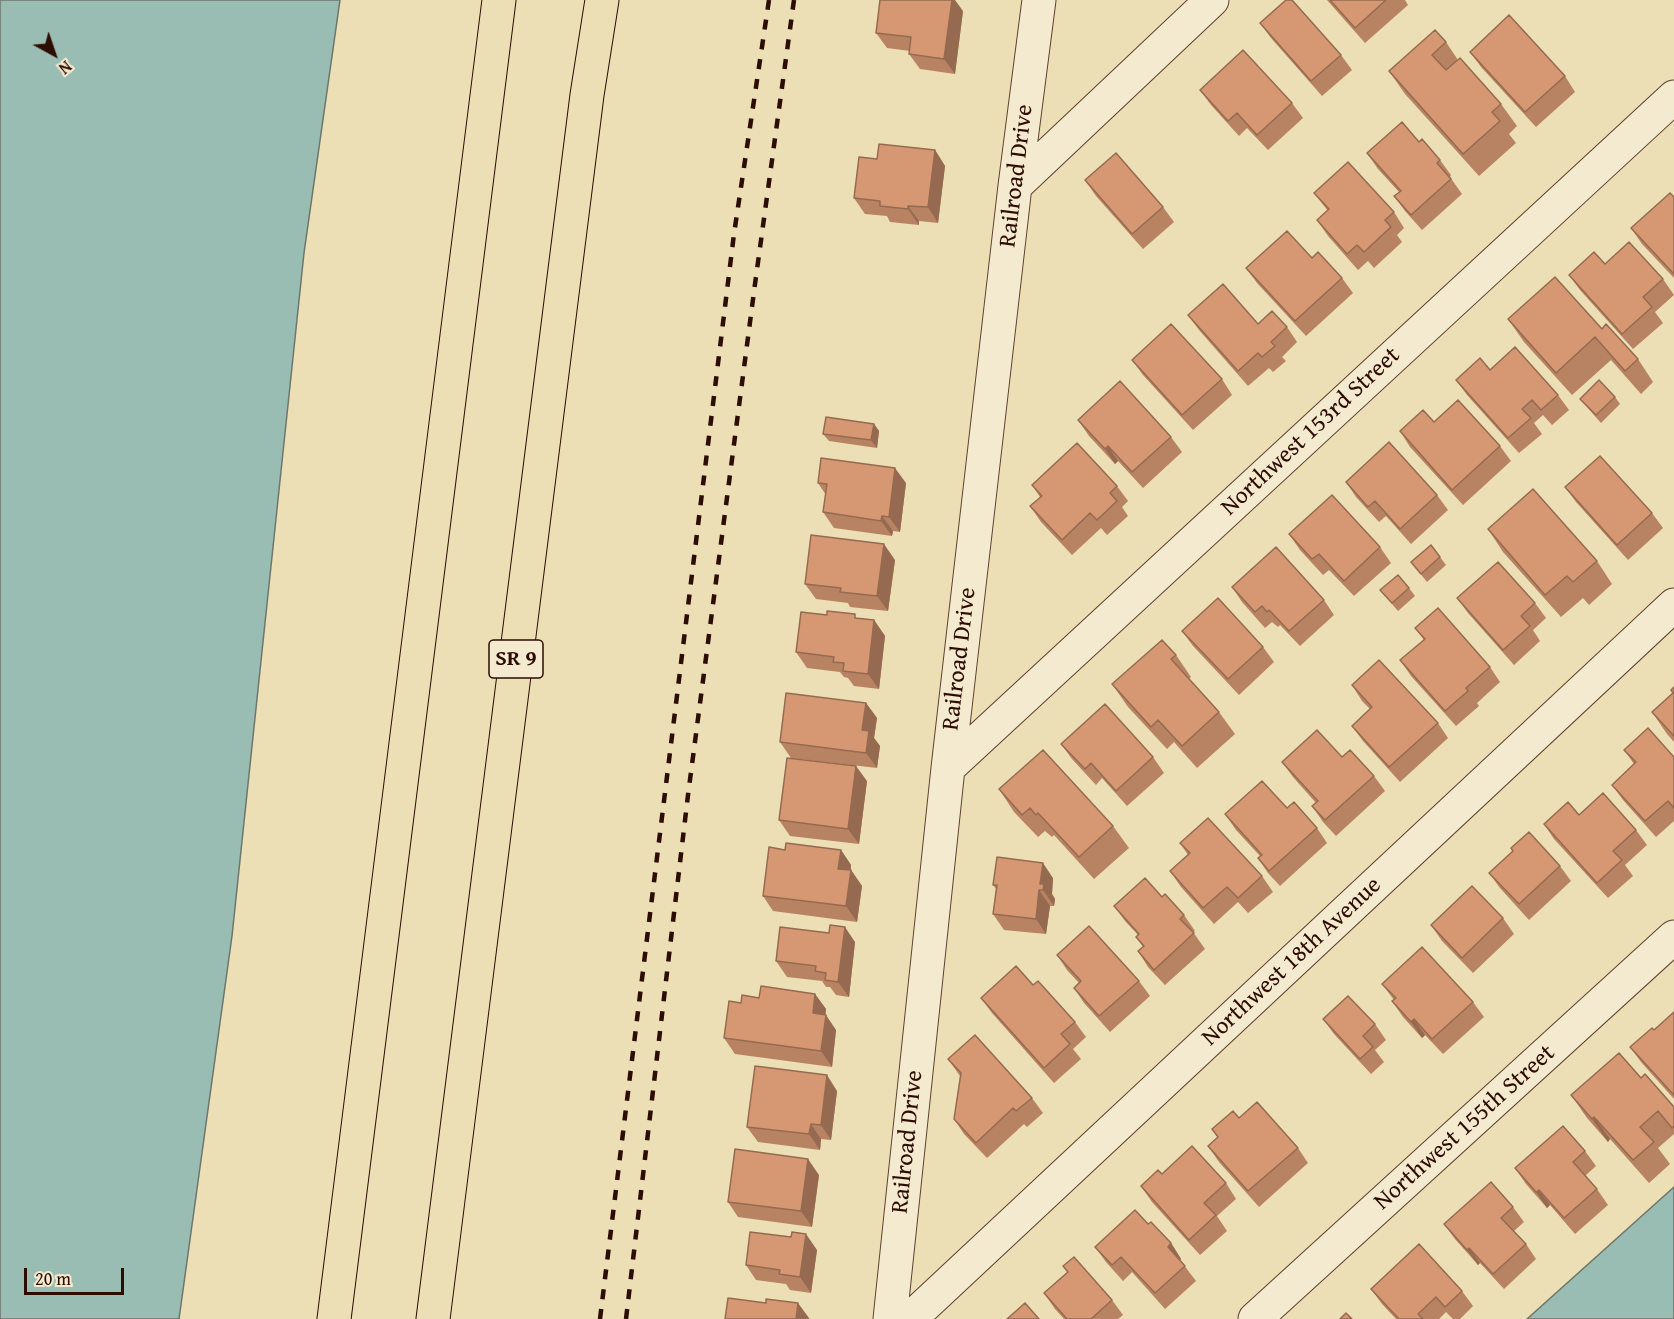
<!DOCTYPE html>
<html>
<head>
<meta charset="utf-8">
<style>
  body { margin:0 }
  #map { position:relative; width:1674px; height:1319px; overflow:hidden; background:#ecdfb5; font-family:"Gentium Book Plus",serif }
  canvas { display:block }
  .north { position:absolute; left:24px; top:24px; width:60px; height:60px; -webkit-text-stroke:4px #f3eacf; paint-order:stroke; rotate:140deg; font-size:16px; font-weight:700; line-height:24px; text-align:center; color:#2d0c02 }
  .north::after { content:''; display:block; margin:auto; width:21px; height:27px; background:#2d0c02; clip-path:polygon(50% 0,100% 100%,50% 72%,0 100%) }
  .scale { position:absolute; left:24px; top:1268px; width:100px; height:27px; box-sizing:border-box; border:3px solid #2d0c02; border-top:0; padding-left:8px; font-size:18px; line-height:21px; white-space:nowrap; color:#2d0c02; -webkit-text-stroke:4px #f3eacf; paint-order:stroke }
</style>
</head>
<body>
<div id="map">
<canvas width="1674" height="1319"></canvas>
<div class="north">N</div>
<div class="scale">20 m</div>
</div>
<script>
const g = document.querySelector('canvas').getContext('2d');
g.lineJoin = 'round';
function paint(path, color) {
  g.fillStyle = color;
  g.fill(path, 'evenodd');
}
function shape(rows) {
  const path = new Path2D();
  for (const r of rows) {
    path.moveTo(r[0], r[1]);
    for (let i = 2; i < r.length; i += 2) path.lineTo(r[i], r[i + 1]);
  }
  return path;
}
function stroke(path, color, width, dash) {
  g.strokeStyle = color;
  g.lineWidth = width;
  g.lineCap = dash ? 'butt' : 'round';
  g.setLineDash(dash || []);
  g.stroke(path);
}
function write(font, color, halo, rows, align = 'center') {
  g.font = font + ' "Gentium Book Plus",serif';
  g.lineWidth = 4.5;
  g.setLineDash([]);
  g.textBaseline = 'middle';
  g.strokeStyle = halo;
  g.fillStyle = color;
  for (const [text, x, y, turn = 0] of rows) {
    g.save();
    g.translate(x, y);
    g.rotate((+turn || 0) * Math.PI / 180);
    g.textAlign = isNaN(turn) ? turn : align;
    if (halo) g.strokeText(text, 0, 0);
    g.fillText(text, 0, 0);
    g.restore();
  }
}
const water = shape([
  [0,0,340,0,304,253,232,936,179,1319,0,1319,0,0],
  [1674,1187,1674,1319,1527,1319,1674,1187]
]);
const minor = shape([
  [1015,186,1212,0],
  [948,768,1674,97],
  [890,1319,948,768,1015,186,1039,0],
  [910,1319,1674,605],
  [1255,1319,1674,937]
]);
const major = shape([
  [334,1319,499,0],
  [433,1319,587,95,602,0]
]);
const rail = shape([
  [600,1319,734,234,769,0],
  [626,1319,688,795,755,284,794,0]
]);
const wall = shape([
  [1327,0,1405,0,1408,5,1365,43],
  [963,11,955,74,920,69,909,54,910,51,887,48,876,33],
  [1260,23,1341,55,1352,70,1322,96,1271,38],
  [1446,42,1458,60,1501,104,1517,126,1509,134,1516,143,1479,176,1405,94,1389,71],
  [1470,52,1565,76,1575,92,1536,127,1481,67],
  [1200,90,1292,103,1303,118,1268,150,1247,128,1239,136,1211,105],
  [1419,142,1440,160,1451,175,1450,177,1462,194,1422,230,1405,211,1394,196,1399,192,1378,169,1367,153],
  [935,150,945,166,938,223,919,221,919,225,890,222,887,216,865,214,854,198,877,159],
  [1085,180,1163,207,1174,222,1143,249,1096,196],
  [1314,193,1394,212,1404,228,1397,235,1402,242,1374,268,1368,261,1358,270,1328,236,1317,220,1328,211],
  [1674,197,1674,278,1642,244,1631,228],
  [1312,258,1342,278,1353,293,1306,336,1257,283,1246,268],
  [1569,275,1663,279,1674,295,1655,312,1663,323,1633,349,1580,290],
  [1188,315,1287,327,1297,342,1282,357,1286,361,1273,372,1269,368,1248,386,1199,330],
  [1508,319,1602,329,1638,359,1653,382,1641,394,1611,360,1572,395,1524,342],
  [1132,360,1222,379,1232,395,1193,430,1143,375],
  [1490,370,1558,395,1569,410,1552,425,1543,415,1534,423,1542,434,1519,453,1467,395,1456,380],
  [1615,397,1620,404,1601,423,1586,406,1580,399],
  [1078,420,1171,437,1182,452,1143,488,1118,461,1115,464,1089,436],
  [1434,422,1500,446,1511,461,1463,505,1410,447,1400,431],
  [874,424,879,431,877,448,829,441,823,434],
  [1346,482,1437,495,1448,510,1411,544,1386,516,1379,522,1356,497],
  [818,483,906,483,900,532,893,531,892,536,834,528,823,512,826,495],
  [1032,485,1117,486,1128,501,1122,507,1128,516,1107,535,1101,528,1072,555,1041,522,1030,506,1040,497],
  [1565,487,1652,513,1663,528,1628,560,1576,502],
  [1488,529,1597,561,1612,584,1589,605,1583,598,1561,617,1503,552],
  [1289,534,1380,547,1391,563,1354,596,1329,570,1323,575,1300,550],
  [1440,557,1446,565,1427,582,1411,562],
  [895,560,888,611,850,607,848,603,816,599,805,584],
  [1232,587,1324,600,1334,615,1300,646,1280,625,1278,627,1272,622,1265,628,1242,602],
  [1409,588,1415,596,1398,611,1380,590],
  [1457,598,1535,603,1546,618,1533,630,1540,641,1514,665,1468,613],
  [858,618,874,620,885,636,879,689,854,686,848,678,844,677,840,672,807,668,796,652],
  [1415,628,1490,667,1500,682,1477,703,1479,706,1456,726,1411,676,1400,660,1424,640],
  [1182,631,1263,647,1274,662,1239,695,1193,646],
  [1176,655,1191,677,1189,679,1219,712,1235,734,1197,768,1174,742,1167,749,1128,707,1112,684],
  [1352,685,1438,723,1448,738,1400,782,1363,741,1352,726,1370,709,1362,701],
  [1674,687,1674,742,1667,734,1652,712,1673,693],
  [866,703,877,718,874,738,880,746,877,768,791,758,780,742],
  [1061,744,1153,757,1164,773,1127,806,1102,778,1096,785,1072,759],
  [1624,750,1674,757,1674,821,1656,837,1623,800,1612,785,1634,764],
  [1282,762,1374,776,1385,791,1336,836,1323,822,1312,806,1316,803,1293,777],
  [867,781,859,844,790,836,779,820],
  [999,789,1113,826,1129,848,1094,879,1054,835,1052,837,1045,831,1038,837,1014,812],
  [1225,814,1317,828,1327,843,1280,886,1268,873,1258,858,1260,856,1236,830],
  [1579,815,1636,830,1647,845,1625,865,1633,876,1608,898,1554,839,1544,824],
  [1180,843,1262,876,1273,892,1248,913,1238,902,1214,924,1181,887,1170,871,1188,855],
  [785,850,841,850,851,865,851,870,862,886,857,922,773,911,763,896],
  [1513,851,1560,866,1571,881,1529,920,1500,888,1489,873],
  [1053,878,1052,894,1055,899,1054,906,1050,906,1046,934,1004,930,993,914,996,889,993,885],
  [1162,897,1184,915,1195,931,1193,932,1205,949,1165,985,1148,967,1138,951,1143,947,1136,937,1138,935,1125,921,1114,906],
  [1503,918,1514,934,1473,973,1442,941,1431,925],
  [855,942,849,997,836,995,830,987,826,987,822,981,787,977,776,961],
  [1057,955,1139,981,1150,996,1110,1032,1084,1003,1074,988,1079,983,1067,970],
  [1382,984,1473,1002,1484,1017,1443,1054,1425,1035,1422,1038,1403,1017,1392,1001,1394,1000],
  [815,994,826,1009,825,1015,836,1030,832,1067,735,1054,724,1038,741,1003,759,998],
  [981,998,1075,1022,1086,1037,1073,1049,1081,1059,1054,1083,992,1013],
  [1674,1012,1674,1099,1641,1062,1630,1047,1654,1030],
  [1323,1019,1375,1024,1386,1040,1375,1050,1384,1062,1371,1074,1334,1034],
  [948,1059,1032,1098,1043,1113,1027,1127,1024,1124,987,1158,964,1134,954,1119,960,1076],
  [1641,1078,1674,1107,1674,1134,1658,1148,1670,1164,1649,1183,1610,1139,1608,1142,1587,1118,1571,1095],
  [837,1091,831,1140,821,1139,820,1150,758,1142,747,1127],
  [1212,1129,1298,1148,1308,1163,1259,1207,1219,1162,1208,1146,1218,1137],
  [1585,1151,1596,1166,1585,1176,1597,1189,1608,1205,1575,1234,1550,1205,1547,1208,1526,1184,1515,1168],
  [1162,1174,1226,1183,1236,1199,1217,1216,1227,1231,1200,1255,1152,1202,1141,1186],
  [819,1175,812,1227,738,1217,728,1202],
  [1513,1207,1524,1222,1514,1231,1526,1244,1536,1259,1504,1289,1480,1263,1478,1265,1455,1239,1444,1224],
  [1148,1224,1171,1243,1181,1259,1180,1260,1196,1281,1165,1309,1132,1272,1123,1281,1106,1262,1095,1247],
  [817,1250,811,1293,790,1290,786,1284,756,1280,746,1265],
  [1063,1266,1112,1300,1123,1315,1118,1319,1064,1319,1055,1309,1044,1293,1067,1272],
  [1371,1289,1462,1291,1473,1306,1460,1319,1453,1319,1446,1312,1439,1319,1396,1319,1382,1304]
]);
const shadedWall = shape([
  [952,0,955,0,963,11,955,74,944,59],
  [935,150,945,166,938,223,928,207],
  [908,206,919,221,919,225,908,209],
  [874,424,879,431,877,448,871,440],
  [1108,446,1118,461,1115,464,1105,449],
  [895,468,906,483,900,532,889,517],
  [882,516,893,531,892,536,881,521],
  [884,544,895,560,888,611,877,596],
  [874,620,885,636,879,689,868,674],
  [866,703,877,718,874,738,880,746,877,768,866,753,862,730],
  [856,766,867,781,859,844,848,829],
  [841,850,851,865,849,884,838,869],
  [1043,863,1053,878,1052,894,1055,899,1054,906,1043,890,1040,884],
  [851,870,862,886,857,922,846,906],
  [1039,890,1050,906,1046,934,1036,919],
  [845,927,855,942,849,997,838,982],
  [815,994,826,1009,824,1028,813,1013],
  [826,1015,836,1030,832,1067,821,1051],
  [1414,1019,1425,1035,1422,1038,1411,1022],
  [827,1075,837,1091,831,1140,821,1125],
  [1594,1117,1610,1139,1608,1142,1592,1119],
  [811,1124,821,1139,820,1150,809,1134],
  [808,1159,819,1175,812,1227,801,1211],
  [1539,1190,1550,1205,1547,1208,1536,1192],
  [806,1234,817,1250,811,1293,800,1277],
  [1171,1243,1181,1259,1178,1262,1168,1247],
  [1469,1248,1480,1263,1478,1265,1467,1250],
  [798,1303,809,1318,809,1319,796,1319]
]);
const building = shape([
  [880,0,952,0,944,59,909,54,911,37,876,33,880,0],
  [1286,0,1292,0,1341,55,1311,81,1260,23,1286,0],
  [1330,0,1386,0,1355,28,1330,0],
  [1509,15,1565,76,1525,112,1470,52,1509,15],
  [1435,30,1446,42,1432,55,1446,70,1460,58,1501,104,1492,112,1500,121,1463,154,1389,71,1435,30],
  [1243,50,1292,103,1257,135,1237,113,1228,121,1200,90,1243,50],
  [1402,122,1419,142,1422,139,1440,160,1437,163,1451,179,1411,215,1394,196,1401,191,1367,153,1402,122],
  [879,144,935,150,928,207,908,206,908,209,880,206,880,201,854,198,859,157,877,159,879,144],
  [1116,153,1163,207,1132,234,1085,180,1116,153],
  [1348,162,1394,212,1385,220,1391,227,1364,252,1357,245,1347,254,1317,220,1329,209,1314,193,1348,162],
  [1670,193,1674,197,1674,274,1631,228,1670,193],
  [1287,231,1312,258,1318,252,1342,278,1295,321,1246,268,1287,231],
  [1629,242,1663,279,1643,297,1652,307,1622,334,1569,275,1594,252,1605,264,1629,242],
  [1555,277,1602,329,1606,324,1638,359,1625,371,1595,337,1556,373,1508,319,1555,277],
  [1223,284,1258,324,1272,311,1287,327,1271,342,1275,346,1262,357,1258,353,1238,371,1188,315,1223,284],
  [1171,324,1222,379,1182,415,1132,360,1171,324],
  [1515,347,1558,395,1541,410,1532,400,1522,409,1531,418,1508,438,1456,380,1480,358,1490,370,1515,347],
  [1599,380,1615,397,1596,415,1580,399,1599,380],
  [1120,381,1171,437,1132,472,1108,446,1105,449,1078,420,1120,381],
  [1458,400,1500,446,1452,490,1400,431,1423,410,1434,422,1458,400],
  [826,417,874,424,871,440,823,434,826,417],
  [1389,442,1437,495,1400,529,1375,501,1368,507,1346,482,1389,442],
  [1077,443,1117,486,1110,493,1117,501,1097,520,1090,513,1062,540,1030,506,1042,496,1032,485,1077,443],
  [1600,456,1652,513,1617,545,1565,487,1600,456],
  [821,458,895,468,889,517,882,516,881,521,823,512,827,484,818,483,821,458],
  [1533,489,1597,561,1573,582,1567,576,1545,595,1488,529,1533,489],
  [1332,495,1380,547,1344,581,1319,554,1312,559,1289,534,1332,495],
  [811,535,884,544,877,596,840,592,841,588,805,584,811,535],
  [1431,545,1440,557,1421,574,1411,562,1431,545],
  [1276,547,1324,600,1289,631,1269,610,1267,612,1262,606,1255,612,1232,587,1276,547],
  [1498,562,1535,603,1521,616,1530,626,1503,650,1457,598,1498,562],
  [1398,575,1409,588,1392,603,1380,590,1398,575],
  [1218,598,1263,647,1228,679,1182,631,1218,598],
  [1438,608,1490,667,1466,688,1468,691,1445,711,1400,660,1425,639,1415,628,1438,608],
  [827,611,855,614,855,618,874,620,868,674,843,671,844,663,833,662,834,657,796,652,801,612,827,615,827,611],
  [1162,640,1176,655,1171,659,1219,712,1182,746,1158,720,1151,727,1112,684,1162,640],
  [1379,660,1438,723,1389,767,1352,726,1372,707,1352,685,1379,660],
  [1674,687,1674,736,1652,712,1673,693,1671,690,1674,687],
  [786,693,866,703,862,730,869,731,866,753,780,742,786,693],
  [1105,704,1153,757,1116,791,1091,763,1085,769,1061,744,1105,704],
  [1648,728,1674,757,1674,808,1668,801,1645,821,1612,785,1636,762,1624,750,1648,728],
  [1317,730,1342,757,1350,750,1374,776,1325,820,1312,806,1318,801,1282,762,1317,730],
  [1043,750,1113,826,1079,857,1038,813,1036,815,1030,808,1022,815,999,789,1043,750],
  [787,758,856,766,848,829,779,820,787,758],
  [1262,781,1287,808,1294,802,1317,828,1269,871,1258,858,1262,855,1225,814,1262,781],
  [1603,793,1636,830,1613,851,1622,860,1597,883,1544,824,1568,802,1579,815,1603,793],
  [1208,818,1262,876,1238,898,1227,887,1203,908,1170,871,1190,853,1180,843,1208,818],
  [1529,832,1560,866,1519,904,1489,873,1513,851,1511,848,1529,832],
  [786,843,841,850,838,869,851,870,846,906,763,896,769,847,785,850,786,843],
  [997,857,1043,863,1040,884,1044,884,1043,890,1039,890,1036,919,993,914,997,885,993,885,997,857],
  [1145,878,1162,897,1165,894,1184,915,1180,919,1194,933,1154,970,1138,951,1144,946,1136,937,1139,934,1114,906,1145,878],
  [1472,886,1503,918,1462,958,1431,925,1472,886],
  [830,925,845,927,838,982,825,980,826,973,815,971,816,966,776,961,780,927,829,933,830,925],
  [1089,926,1139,981,1099,1016,1074,988,1081,981,1057,955,1089,926],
  [1422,947,1473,1002,1432,1039,1414,1019,1411,1022,1392,1001,1396,998,1382,984,1422,947],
  [1016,966,1033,985,1038,981,1075,1022,1061,1034,1070,1044,1044,1068,981,998,1016,966],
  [761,986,815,994,813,1013,826,1015,821,1051,724,1038,729,1001,741,1003,742,995,759,998,761,986],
  [1348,996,1375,1024,1363,1036,1373,1047,1360,1059,1323,1019,1348,996],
  [1674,1012,1674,1095,1630,1047,1652,1028,1654,1030,1674,1012],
  [975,1035,1032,1098,1016,1111,1013,1108,976,1143,954,1119,961,1073,948,1059,975,1035],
  [1619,1053,1641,1078,1645,1074,1674,1107,1674,1126,1672,1128,1658,1111,1640,1127,1654,1142,1633,1160,1594,1117,1592,1119,1571,1095,1619,1053],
  [755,1066,827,1075,821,1125,811,1124,809,1134,747,1127,755,1066],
  [1257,1102,1298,1148,1248,1191,1208,1146,1218,1137,1212,1129,1233,1111,1239,1118,1257,1102],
  [1563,1126,1585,1151,1573,1162,1597,1189,1564,1218,1539,1190,1536,1192,1515,1168,1563,1126],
  [1192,1146,1226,1183,1204,1203,1216,1215,1189,1240,1141,1186,1158,1170,1162,1174,1192,1146],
  [735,1149,808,1159,801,1211,728,1202,735,1149],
  [1491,1182,1513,1207,1501,1218,1526,1244,1493,1274,1469,1248,1467,1250,1444,1224,1491,1182],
  [1135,1210,1148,1224,1151,1222,1171,1243,1168,1247,1185,1266,1155,1293,1121,1257,1112,1265,1095,1247,1135,1210],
  [750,1232,791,1237,792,1232,806,1234,800,1277,779,1274,780,1270,746,1265,750,1232],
  [1419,1244,1462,1291,1445,1307,1436,1297,1418,1314,1423,1319,1399,1319,1371,1289,1419,1244],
  [1074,1257,1112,1300,1091,1319,1067,1319,1044,1293,1068,1272,1063,1266,1074,1257],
  [728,1298,766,1303,766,1299,798,1303,796,1319,725,1319,728,1298],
  [1025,1303,1039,1319,1007,1319,1025,1303],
  [1346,1313,1352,1319,1340,1319,1346,1313]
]);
const shields = [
  [516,659,54]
];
const shieldNames = [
  ["SR 9",516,659]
];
const streetNames = [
  ["Railroad Drive",1017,176,-83],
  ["Northwest 153rd Street",1311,432,-43],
  ["Railroad Drive",960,659,-83],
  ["Northwest 18th Avenue",1292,962,-43],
  ["Northwest 155th Street",1465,1128,-42],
  ["Railroad Drive",908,1142,-84]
];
paint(water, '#99bcb3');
stroke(water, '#6e766c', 1.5);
stroke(minor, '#5d412f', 35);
stroke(major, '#2d0c02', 35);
stroke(minor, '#f3eacf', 33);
stroke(major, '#ecdfb5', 33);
stroke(rail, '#2d0c02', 4.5, [10, 10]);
paint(wall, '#b88363');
paint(shadedWall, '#966a50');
paint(building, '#d69873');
stroke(building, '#966a50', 1.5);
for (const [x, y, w] of shields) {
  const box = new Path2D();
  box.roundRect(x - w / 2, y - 19, w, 38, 4.5);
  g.fillStyle = '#f3eacf';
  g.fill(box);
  stroke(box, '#2d0c02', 1.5);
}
write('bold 22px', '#2d0c02', null, shieldNames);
write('24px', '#2d0c02', '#f3eacf', streetNames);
</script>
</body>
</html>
